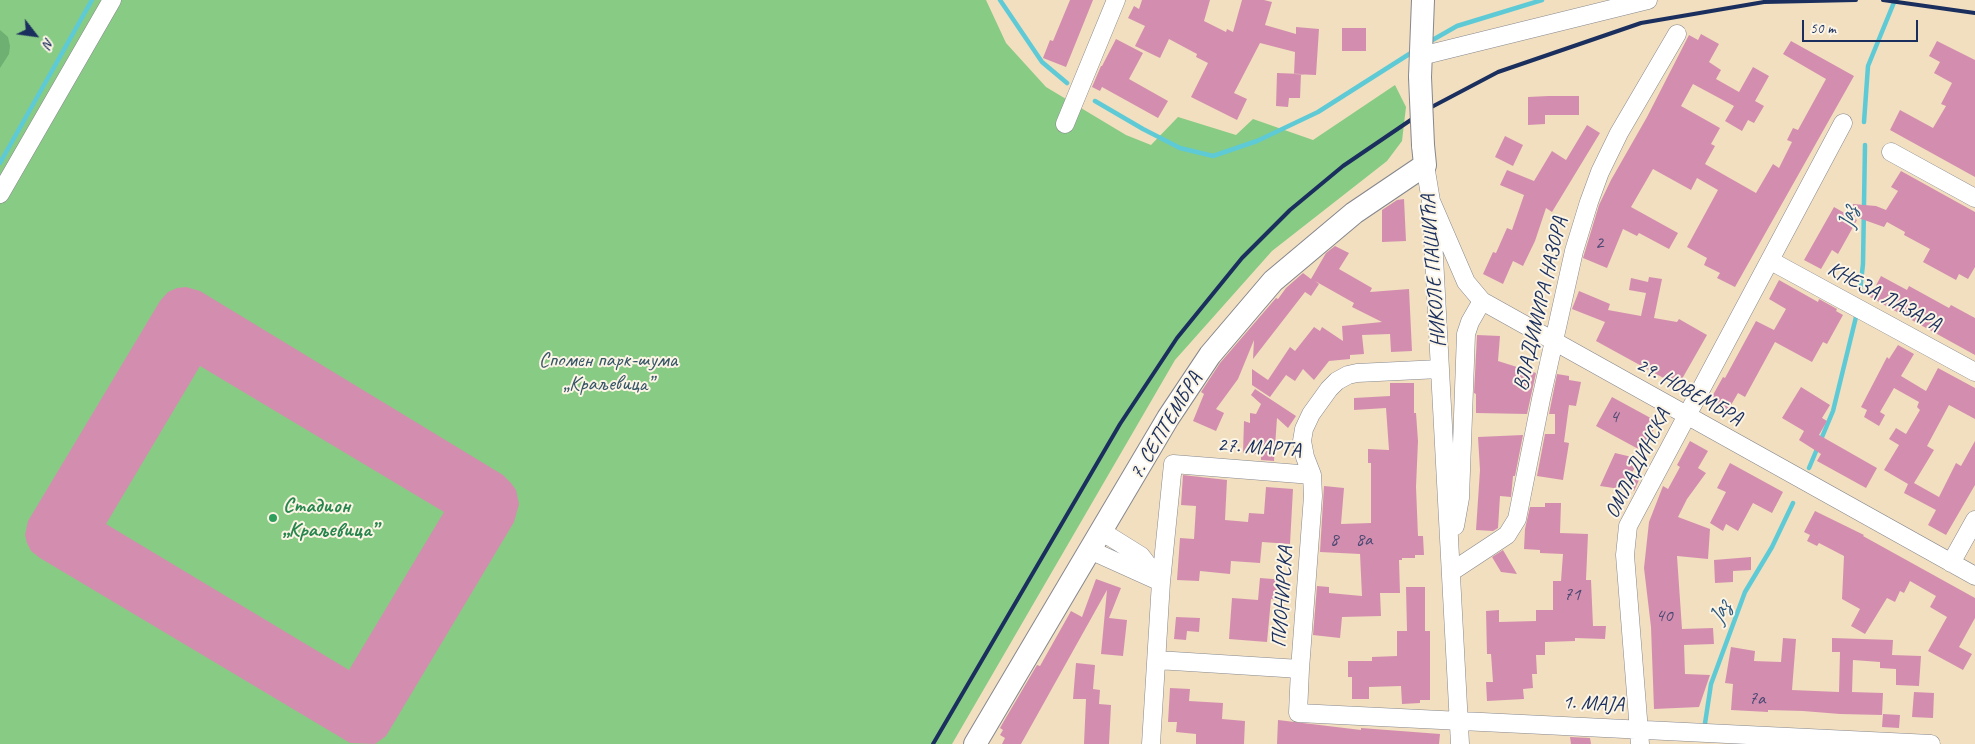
<!DOCTYPE html>
<html>
<head>
<meta charset="utf-8">
<style>
  body { margin:0 }
  #map { position:relative; width:1975px; height:744px; overflow:hidden; background:#f2dfbf; font-family:Caveat,sans-serif }
  canvas { display:block }
  .north { position:absolute; left:10px; top:10px; width:50px; height:50px; -webkit-text-stroke:4px #fcf5e5; paint-order:stroke; rotate:120deg; font-size:14px; font-weight:700; line-height:20px; text-align:center; color:#1b2f5e }
  .north::after { content:''; display:block; margin:auto; width:18px; height:22px; background:#1b2f5e; clip-path:polygon(50% 0,100% 100%,50% 72%,0 100%) }
  .scale { position:absolute; left:1802px; top:20px; width:116px; height:22px; box-sizing:border-box; border:2px solid #1b2f5e; border-top:0; padding-left:6px; font-size:15px; line-height:18px; white-space:nowrap; color:#1b2f5e; -webkit-text-stroke:4px #fcf5e5; paint-order:stroke }
</style>
</head>
<body>
<div id="map">
<canvas width="1975" height="744"></canvas>
<div class="north">N</div>
<div class="scale">50 m</div>
</div>
<script>
const g = document.querySelector('canvas').getContext('2d');
g.lineJoin = 'round';
function paint(path, color) {
  g.fillStyle = color;
  g.fill(path, 'evenodd');
}
function shape(rows) {
  const path = new Path2D();
  for (const r of rows) {
    path.moveTo(r[0], r[1]);
    for (let i = 2; i < r.length; i += 2) path.lineTo(r[i], r[i + 1]);
  }
  return path;
}
function stroke(path, color, width, dash) {
  g.strokeStyle = color;
  g.lineWidth = width;
  g.lineCap = dash ? 'butt' : 'round';
  g.setLineDash(dash || []);
  g.stroke(path);
}
function write(font, color, halo, rows, align = 'center') {
  g.font = font + ' Caveat,sans-serif';
  g.lineWidth = 4;
  g.setLineDash([]);
  g.textBaseline = 'middle';
  g.strokeStyle = halo;
  g.fillStyle = color;
  for (const [text, x, y, turn = 0] of rows) {
    g.save();
    g.translate(x, y);
    g.rotate((+turn || 0) * Math.PI / 180);
    g.textAlign = isNaN(turn) ? turn : align;
    if (halo) g.strokeText(text, 0, 0);
    g.fillText(text, 0, 0);
    g.restore();
  }
}
const green = shape([
  [0,0,986,0,1006,43,1046,87,1126,135,1151,145,1178,117,1236,135,1253,119,1313,140,1395,85,1406,107,1402,141,1387,161,1272,251,1175,360,952,744,0,744]
]);
const forest = shape([
  [0,30,8,37,10,46,9,54,0,68]
]);
const stream = shape([
  [1000,0,1042,62,1067,83],
  [1429,42,1457,26,1542,0],
  [1095,101,1143,129,1180,148,1213,156,1257,141,1318,112,1414,51],
  [1864,122,1868,66,1895,0],
  [0,163,92,0],
  [1860,291,1863,264,1865,145],
  [1809,468,1833,411,1856,317],
  [1704,730,1711,684,1745,592,1772,547,1793,503]
]);
const building = shape([
  [1070,0,1093,0,1066,67,1043,58,1050,40,1053,41],
  [1142,0,1210,0,1204,21,1226,32,1227,29,1233,32,1242,0,1264,0,1272,2,1265,25,1296,34,1296,27,1319,29,1316,75,1294,74,1295,52,1260,43,1234,93,1247,99,1237,120,1191,97,1208,63,1196,57,1197,54,1169,39,1160,58,1135,46,1145,26,1128,18,1134,6,1139,9],
  [1342,28,1366,28,1366,51,1342,51],
  [1701,34,1719,44,1709,62,1721,70,1716,79,1739,92,1753,67,1769,76,1755,101,1764,106,1754,123,1748,120,1742,131,1725,121,1734,106,1693,84,1681,106,1720,128,1711,144,1715,146,1705,164,1756,193,1773,164,1779,168,1792,142,1787,140,1793,128,1798,130,1826,79,1783,54,1791,41,1854,76,1735,287,1717,278,1720,273,1704,265,1707,258,1687,247,1718,190,1697,178,1691,190,1653,169,1631,207,1678,233,1669,249,1639,233,1637,236,1623,229,1607,268,1583,258,1599,205,1611,180,1647,117,1689,35,1698,40],
  [1116,39,1143,53,1129,79,1168,101,1158,118,1102,87,1100,91,1092,87,1101,66,1102,66],
  [1937,41,1975,60,1975,177,1890,130,1900,110,1933,128,1946,106,1941,104,1952,83,1934,73,1940,62,1929,56],
  [1277,73,1301,74,1300,98,1289,98,1288,107,1276,106],
  [1548,96,1579,96,1579,115,1545,115,1545,124,1528,125,1528,97],
  [1587,125,1600,133,1552,212,1546,208,1535,241,1523,266,1513,261,1503,284,1483,274,1493,252,1496,253,1507,228,1512,230,1524,195,1500,185,1507,170,1534,181,1552,151,1566,160],
  [1505,136,1523,145,1513,166,1495,157],
  [1901,171,1975,212,1975,267,1968,279,1959,274,1956,280,1923,262,1930,249,1904,235,1905,232,1887,222,1884,227,1853,216,1853,204,1876,206,1886,210,1898,191,1891,187],
  [1404,199,1406,241,1382,242,1382,210,1397,200],
  [1834,207,1857,220,1838,254,1832,250,1821,269,1804,260],
  [1335,246,1349,253,1339,269,1372,288,1370,292,1409,289,1412,351,1391,352,1390,334,1362,335,1364,354,1350,355,1350,359,1329,361,1314,380,1303,369,1295,381,1286,375,1270,397,1252,385,1252,369,1268,380,1290,347,1295,351,1314,327,1320,331,1322,327,1343,341,1342,326,1382,322,1352,307,1354,303,1315,281,1319,284,1311,296,1305,292,1253,359,1254,340,1238,379,1216,409,1224,413,1216,431,1193,421,1204,394,1201,392,1220,363,1276,298,1278,299,1286,288,1303,273,1311,279,1326,253],
  [1881,276,1907,290,1909,286,1949,308,1951,305,1975,318,1975,355,1870,297],
  [1649,277,1662,279,1654,318,1677,322,1679,319,1707,335,1678,386,1596,341,1605,322,1572,309,1579,291,1610,304,1608,310,1641,316,1646,293,1629,290,1631,278,1648,282],
  [1779,280,1818,302,1819,299,1837,309,1836,311,1843,315,1827,344,1823,342,1812,362,1775,342,1745,397,1738,393,1727,412,1709,402,1723,377,1725,378,1756,321,1774,330,1786,309,1769,299],
  [186,287,200,291,503,475,511,483,516,490,519,504,514,522,386,736,375,744,350,743,40,558,31,551,27,543,25,535,28,521,160,301,168,292,177,288],
  [200,366,444,512,349,670,106,524],
  [1477,335,1500,336,1498,361,1536,373,1527,414,1476,413,1476,394,1474,393],
  [1898,345,1914,354,1901,376,1926,391,1938,368,1975,388,1975,419,1949,405,1927,446,1934,450,1914,483,1939,497,1956,463,1961,466,1975,441,1975,485,1946,535,1928,525,1936,510,1904,493,1908,484,1884,470,1899,445,1889,439,1896,428,1906,434,1920,410,1917,407,1919,402,1894,388,1880,412,1885,415,1879,426,1864,417,1867,410,1861,407,1887,357,1889,359],
  [1557,374,1569,376,1569,380,1581,382,1576,406,1569,405,1564,442,1569,443,1563,480,1537,476,1545,434,1555,434,1555,414,1549,414],
  [1390,383,1414,383,1414,413,1416,413,1418,441,1416,487,1418,536,1423,536,1424,555,1415,555,1415,558,1402,558,1402,560,1399,560,1400,593,1380,593,1381,616,1342,617,1340,638,1313,635,1317,586,1329,587,1329,593,1362,596,1360,554,1320,552,1324,486,1344,488,1341,524,1371,523,1371,463,1368,463,1368,449,1389,450,1386,408,1354,410,1354,398,1390,396],
  [1801,387,1830,405,1822,418,1827,421,1819,435,1877,468,1866,488,1817,461,1821,454,1799,440,1804,431,1782,418],
  [1255,389,1296,416,1288,428,1277,418,1274,461,1261,460,1261,454,1243,453,1244,421,1250,423,1250,413,1256,414,1261,404,1251,395],
  [1612,397,1658,422,1642,451,1596,426],
  [1523,435,1515,476,1513,476,1511,497,1500,496,1498,528,1493,531,1476,530,1480,470,1478,437],
  [1690,441,1708,451,1698,468,1706,473,1687,499,1678,517,1710,529,1708,559,1677,556,1682,629,1713,628,1714,644,1684,645,1685,674,1710,675,1699,707,1654,709,1651,627,1644,568,1649,522,1663,486,1668,489,1680,467,1677,465],
  [1615,453,1640,459,1630,476,1639,480,1634,491,1600,486],
  [1730,463,1783,492,1772,513,1753,503,1738,531,1726,524,1723,531,1710,523,1726,492,1717,488],
  [1183,475,1227,480,1225,520,1248,522,1249,513,1264,514,1266,487,1293,489,1290,544,1262,542,1260,563,1231,561,1230,574,1200,571,1199,581,1177,580,1180,538,1194,539,1196,506,1181,505],
  [1545,503,1561,503,1560,533,1588,534,1586,580,1591,580,1593,626,1606,626,1605,639,1575,638,1575,641,1545,642,1545,655,1536,655,1537,674,1532,674,1533,688,1523,689,1524,699,1487,701,1486,682,1493,682,1491,654,1487,654,1486,611,1499,610,1499,622,1536,621,1536,610,1553,610,1553,581,1561,581,1563,554,1540,553,1540,550,1524,549,1525,529,1530,507,1545,507],
  [1815,511,1864,535,1863,536,1975,598,1975,618,1959,647,1972,654,1963,670,1928,651,1947,617,1930,607,1936,596,1910,581,1904,593,1900,591,1895,602,1887,598,1865,634,1851,626,1860,609,1842,599,1844,556,1819,543,1817,546,1807,541,1810,535,1804,532],
  [1503,550,1517,574,1501,572,1492,557],
  [1751,557,1751,570,1733,571,1733,582,1715,583,1714,560],
  [1260,578,1286,580,1284,600,1271,599,1267,642,1229,639,1232,598,1258,600],
  [1096,579,1121,588,1109,618,1127,620,1123,656,1101,654,1107,590,1021,744,1002,744,1005,738,1000,735,1003,730,1000,728,1004,721,1037,665,1040,666,1071,611,1082,617],
  [1406,587,1425,587,1425,631,1430,631,1430,700,1420,700,1420,703,1402,704,1401,686,1369,687,1369,699,1352,699,1352,677,1348,677,1348,661,1372,661,1372,657,1397,656,1397,631,1407,631],
  [1176,617,1200,618,1199,632,1187,631,1186,640,1174,639],
  [1783,638,1796,639,1792,690,1839,692,1840,652,1832,652,1832,638,1893,640,1892,655,1921,656,1919,686,1896,685,1896,669,1880,668,1880,662,1853,660,1852,692,1883,693,1882,715,1840,714,1803,711,1768,710,1768,712,1731,710,1733,684,1725,683,1731,647,1755,651,1754,661,1781,662],
  [1076,663,1095,665,1093,689,1100,690,1099,704,1111,705,1109,744,1084,744,1086,699,1073,699],
  [1170,688,1190,689,1189,701,1223,703,1222,719,1245,721,1244,744,1196,744,1196,734,1176,732,1177,722,1168,722],
  [1914,692,1934,693,1933,718,1912,717],
  [1883,714,1900,715,1899,728,1882,727],
  [1278,720,1361,730,1361,728,1440,734,1439,744,1277,744],
  [1570,737,1590,738,1591,744,1571,744]
]);
const minor = shape([
  [1421,56,1648,0],
  [1065,124,1116,0],
  [1891,152,1975,198],
  [1425,165,1431,201,1460,744],
  [0,194,112,0],
  [1431,201,1466,282,1482,301,1975,576],
  [1771,261,1975,372],
  [1455,526,1460,498,1466,334,1470,322,1482,301],
  [1101,531,1141,556,1161,582],
  [1090,550,1161,582],
  [1951,563,1975,520],
  [1451,572,1507,535,1517,519,1541,399,1574,251,1589,202,1600,172,1619,133,1677,34],
  [1157,660,1300,669,1313,496,1312,475,1305,457,1302,441,1304,429,1311,414,1329,389,1337,381,1348,375,1357,373,1440,369],
  [1300,669,1298,713,1931,744],
  [1151,744,1161,582,1173,464,1312,475],
  [1640,744,1625,555,1628,526,1843,123]
]);
const major = shape([
  [1420,77,1423,0],
  [975,744,1168,418,1210,355,1273,281,1354,213,1425,165,1423,145]
]);
const rail = shape([
  [1883,0,1975,13],
  [933,744,1120,424,1177,338,1242,258,1290,210,1343,166,1424,111,1498,72,1641,23,1764,2,1856,0]
]);
const majorBridge = shape([
  [1420,77,1423,145]
]);
const markers = [
  [273,518,5,"#2e9e5b"]
];
const numberNames = [
  ["2",1599,243],
  ["4",1614,417],
  ["8",1334,540],
  ["8a",1364,540],
  ["71",1572,595],
  ["40",1664,616],
  ["7a",1757,699]
];
const streetNames = [
  ["НИКОЛЕ ПАШИЋА",1434,271,-94],
  ["КНЕЗА ЛАЗАРА",1884,297,28],
  ["ВЛАДИМИРА НАЗОРА",1541,304,-77],
  ["29. НОВЕМБРА",1689,392,29],
  ["7. СЕПТЕМБРА",1166,426,-59],
  ["27. МАРТА",1259,448,4],
  ["ОМЛАДИНСКА",1638,464,-63],
  ["ПИОНИРСКА",1283,597,-86],
  ["1. МАЈА",1593,704,3]
];
const parkNames = [
  ["Спомен парк-шума",608,360],
  ["„Краљевица”",608,384]
];
const leisureNames = [
  ["Стадион",283,506],
  ["„Краљевица”",283,530]
];
const waterNames = [
  ["Јаз",1848,218,-89],
  ["Јаз",1720,613,-70]
];
paint(green, '#88cb84');
paint(forest, '#6eaf72');
stroke(stream, '#5ecad6', 4.5);
paint(building, '#d38eaf');
stroke(minor, '#86878e', 19);
stroke(major, '#86878e', 24);
stroke(minor, '#fff', 18);
stroke(major, '#fff', 22);
stroke(rail, '#1b2f5e', 4);
stroke(majorBridge, '#86878e', 24, []);
stroke(majorBridge, '#fff', 22);
for (const [x, y, r, color] of markers) {
  const dot = new Path2D();
  dot.arc(x, y, r, 0, 2 * Math.PI);
  g.fillStyle = color;
  g.fill(dot);
  stroke(dot, '#fcf5e5', 2);
}
write('19px', '#494772', null, numberNames);
write('21px', '#1b2f5e', '#fcf5e5', streetNames);
write('21px', '#365668', '#fcf5e5', parkNames);
write('bold 21px', '#27864d', '#fcf5e5', leisureNames, 'left');
write('italic 22px', '#2c567c', '#fcf5e5', waterNames);
</script>
</body>
</html>
